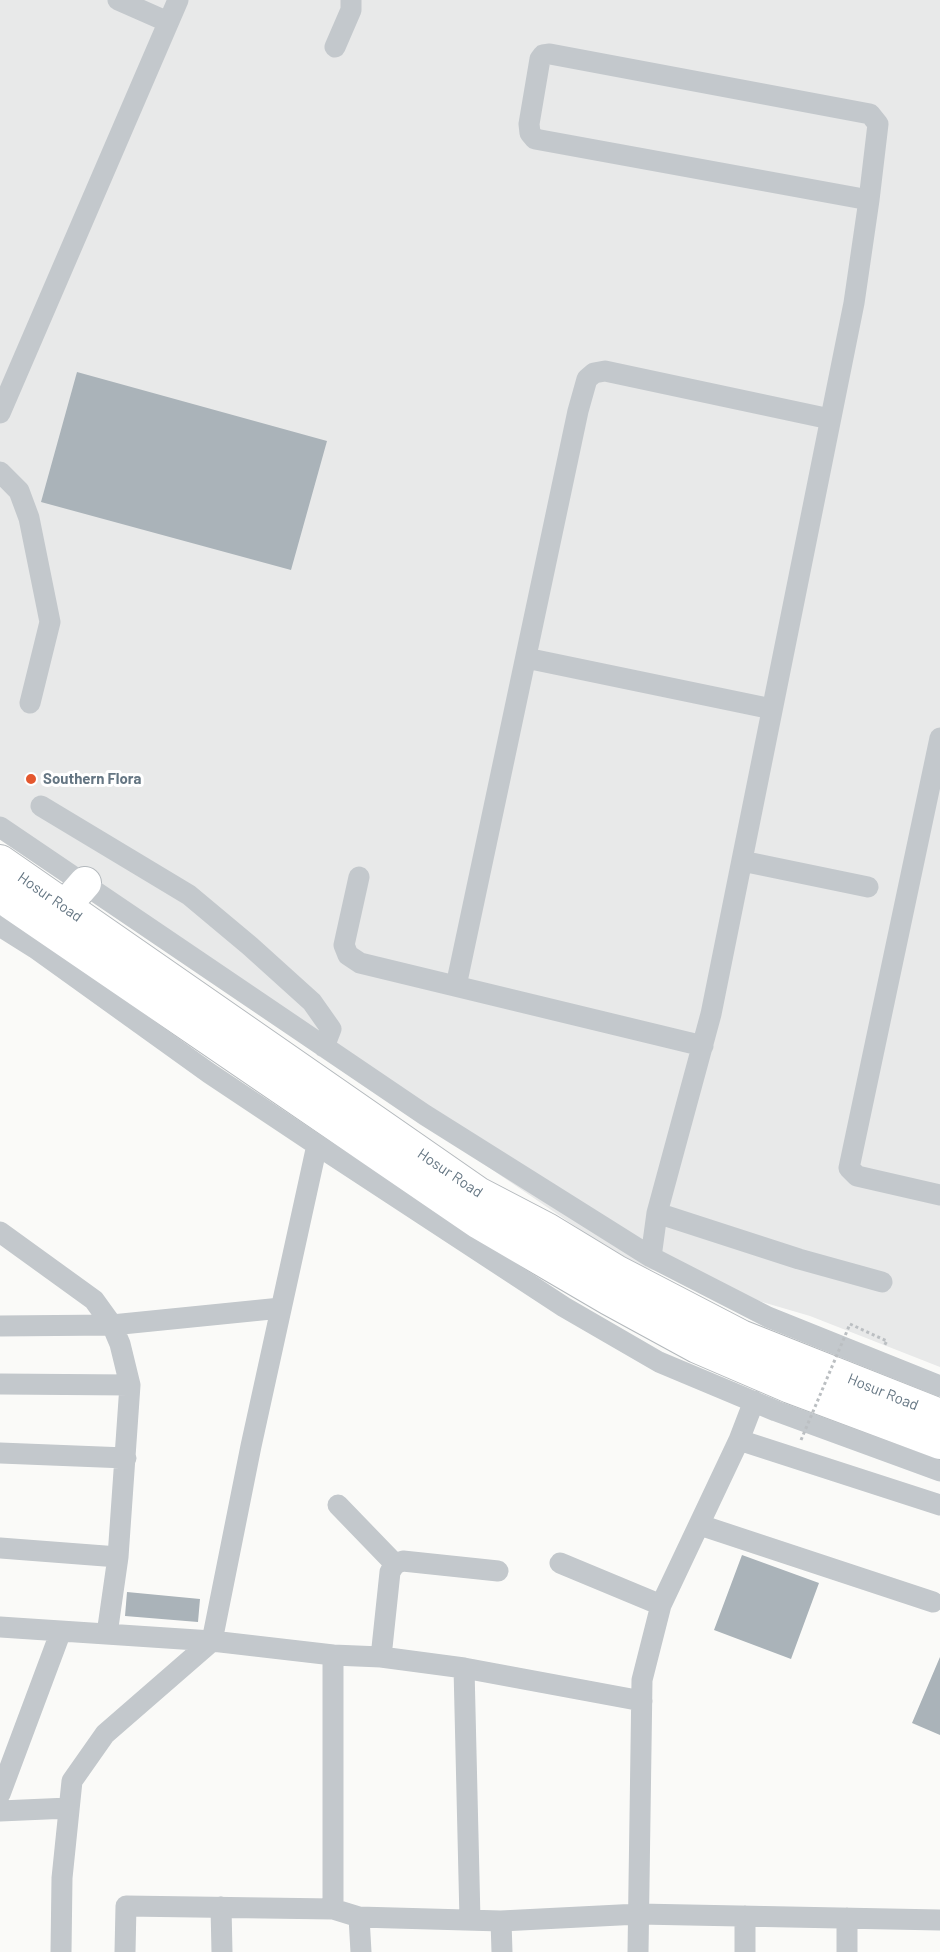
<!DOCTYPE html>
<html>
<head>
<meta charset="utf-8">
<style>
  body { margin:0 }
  canvas { display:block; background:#fafaf8 }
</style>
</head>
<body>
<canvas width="940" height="1952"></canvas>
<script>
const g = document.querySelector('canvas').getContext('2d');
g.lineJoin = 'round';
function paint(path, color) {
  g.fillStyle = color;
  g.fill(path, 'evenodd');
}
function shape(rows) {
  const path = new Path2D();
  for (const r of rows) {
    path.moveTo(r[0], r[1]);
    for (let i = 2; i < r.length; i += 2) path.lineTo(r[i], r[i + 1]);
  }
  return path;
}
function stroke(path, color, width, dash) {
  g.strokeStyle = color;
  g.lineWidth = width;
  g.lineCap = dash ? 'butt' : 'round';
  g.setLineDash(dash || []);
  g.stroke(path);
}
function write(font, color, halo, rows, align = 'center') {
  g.font = font + ' Barlow,sans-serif';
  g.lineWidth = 6;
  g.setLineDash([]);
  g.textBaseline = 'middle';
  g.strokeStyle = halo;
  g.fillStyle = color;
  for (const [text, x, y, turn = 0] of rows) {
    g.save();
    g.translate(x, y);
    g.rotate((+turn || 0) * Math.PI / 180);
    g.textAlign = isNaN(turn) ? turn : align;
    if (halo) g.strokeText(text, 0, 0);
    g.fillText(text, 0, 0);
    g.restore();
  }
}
const built = shape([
  [0,0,940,0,940,1367,810,1316,629,1263,0,834]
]);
const building = shape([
  [77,372,327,441,291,570,41,502],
  [742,1555,819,1583,791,1659,714,1630],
  [127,1592,200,1599,198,1622,125,1616],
  [940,1657,940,1735,912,1723]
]);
const path = shape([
  [850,1324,887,1341,884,1346]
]);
const minor = shape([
  [118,0,168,22],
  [335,47,351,10,351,0],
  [0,413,178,0],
  [0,472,19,491,29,518,50,622,30,703],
  [526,658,772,709],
  [940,738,849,1168,857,1176,940,1195],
  [41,806,189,895,250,946,312,1002,331,1029,324,1047],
  [0,827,425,1115,651,1257,768,1317,940,1386],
  [742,861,868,887],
  [359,877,344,945,348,955,360,963,703,1046],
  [0,926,35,948,209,1073,317,1145,564,1307,659,1362,776,1411,940,1471],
  [456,986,578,411,587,379,594,373,605,371,830,419],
  [317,1145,251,1446,212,1641,333,1655],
  [657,1213,799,1259,882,1282],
  [0,1232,94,1300,112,1325,120,1344,130,1385,118,1557,107,1634],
  [651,1257,657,1213,711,1014,854,303,869,200,878,124,870,114,550,54,543,55,540,59,529,124,530,133,535,139,869,200],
  [0,1326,112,1325,281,1308],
  [0,1384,130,1385],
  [739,1440,940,1505],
  [0,1453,126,1458],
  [338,1505,395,1564],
  [700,1525,933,1602],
  [0,1548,118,1557],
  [560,1563,661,1605],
  [0,1627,212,1641],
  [381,1657,390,1572,395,1564,403,1561,498,1571],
  [464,1668,642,1701],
  [0,1794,61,1631],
  [0,1811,69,1808],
  [221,1907,222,1952],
  [359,1917,333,1909,333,1655,381,1657,464,1668,470,1920],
  [847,1918,847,1952],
  [501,1921,639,1914,940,1920],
  [61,1952,62,1878,72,1781,105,1734,212,1641],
  [125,1952,126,1906,333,1909],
  [361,1952,359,1917,501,1921,502,1952],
  [638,1952,642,1680,661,1605,739,1440,754,1401],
  [745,1952,745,1916]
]);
const highway = shape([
  [0,861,478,1193,547,1229,616,1271,741,1336,940,1415],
  [0,896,479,1223,609,1299,697,1347,790,1387,940,1443],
  [64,907,85,883]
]);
const pathBridge = shape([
  [801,1440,850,1324]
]);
const markers = [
  [31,779,6,"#e4572e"]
];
const poiNames = [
  ["Southern Flora",43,779]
];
const streetNames = [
  ["Hosur Road",50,897,35],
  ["Hosur Road",450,1173,34],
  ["Hosur Road",883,1392,22]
];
paint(built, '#e8e9e9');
paint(building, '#aab3b9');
stroke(highway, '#b4b9bd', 34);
stroke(path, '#bbbfc2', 3, [3, 3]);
stroke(minor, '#c3c8cc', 21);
stroke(highway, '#fff', 32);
stroke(pathBridge, '#bbbfc2', 3, [3, 3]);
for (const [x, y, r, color] of markers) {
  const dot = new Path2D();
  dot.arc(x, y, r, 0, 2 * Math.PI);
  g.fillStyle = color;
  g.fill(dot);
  stroke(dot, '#fff', 2);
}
write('bold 15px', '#657683', '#fff', poiNames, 'left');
write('15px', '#657683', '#fff', streetNames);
</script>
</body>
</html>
